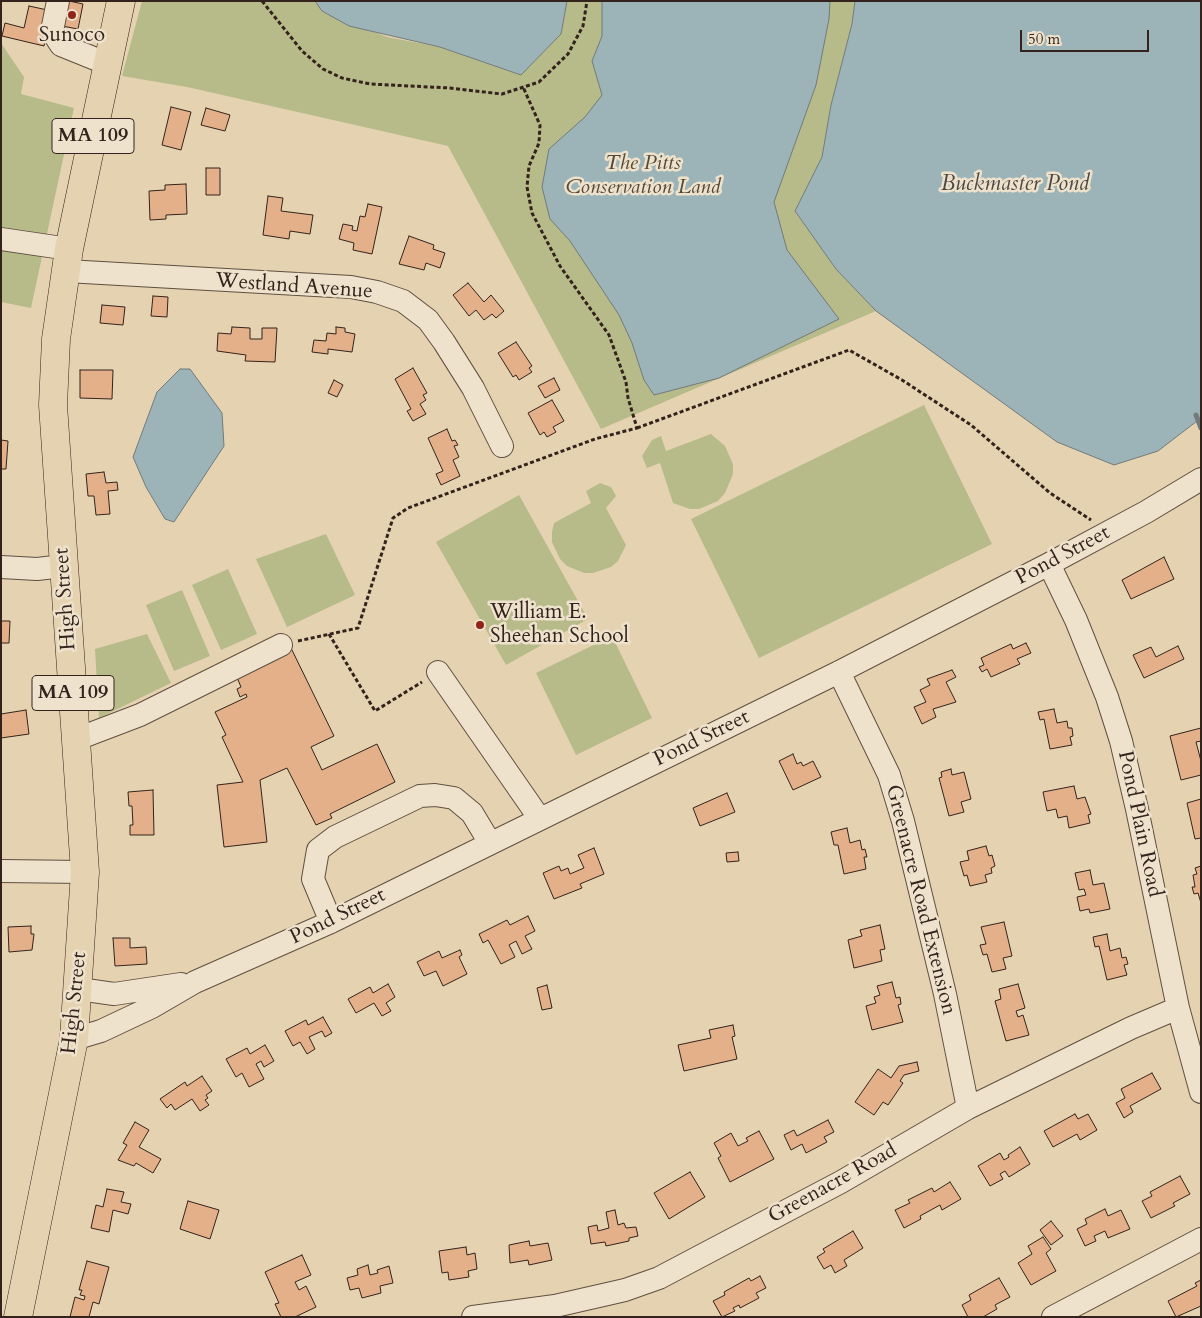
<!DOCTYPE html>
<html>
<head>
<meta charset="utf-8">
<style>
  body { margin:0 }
  #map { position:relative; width:1202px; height:1318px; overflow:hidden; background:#e5d2b0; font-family:Cardo,serif }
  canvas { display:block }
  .frame { position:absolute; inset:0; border:2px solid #33231c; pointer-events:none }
  .scale { position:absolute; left:1020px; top:30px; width:129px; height:22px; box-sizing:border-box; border:2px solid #33231c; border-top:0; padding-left:6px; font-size:15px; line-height:18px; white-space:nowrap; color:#33231c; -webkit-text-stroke:4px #eee2cc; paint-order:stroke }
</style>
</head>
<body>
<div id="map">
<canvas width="1202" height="1318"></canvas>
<div class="frame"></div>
<div class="scale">50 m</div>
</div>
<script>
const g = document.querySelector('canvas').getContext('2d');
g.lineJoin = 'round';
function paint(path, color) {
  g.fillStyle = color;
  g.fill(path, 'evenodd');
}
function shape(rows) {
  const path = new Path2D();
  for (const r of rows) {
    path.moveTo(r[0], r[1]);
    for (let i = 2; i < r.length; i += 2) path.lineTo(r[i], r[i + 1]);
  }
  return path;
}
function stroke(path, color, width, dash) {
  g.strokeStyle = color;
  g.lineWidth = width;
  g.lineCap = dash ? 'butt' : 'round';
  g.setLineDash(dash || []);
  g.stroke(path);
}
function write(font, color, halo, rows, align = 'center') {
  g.font = font + ' Cardo,serif';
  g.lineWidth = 5;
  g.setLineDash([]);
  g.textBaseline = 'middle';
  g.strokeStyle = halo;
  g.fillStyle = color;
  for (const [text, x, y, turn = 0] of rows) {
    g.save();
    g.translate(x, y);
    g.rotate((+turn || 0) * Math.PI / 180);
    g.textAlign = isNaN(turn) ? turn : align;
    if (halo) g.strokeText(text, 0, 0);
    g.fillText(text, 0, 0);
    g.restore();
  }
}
const green = shape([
  [142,1,315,1,322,11,387,37,440,47,521,75,561,34,567,1,855,1,852,24,831,105,822,157,795,211,836,269,876,311,601,429,448,146,187,87,122,76],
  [1,43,24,77,21,94,74,108,31,308,1,302],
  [924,405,992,544,759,658,691,519],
  [711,434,725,446,733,464,733,474,725,493,718,501,699,509,690,509,673,503,660,463,647,468,642,456,652,440,661,436,666,451],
  [600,483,611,487,616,496,606,508,626,545,618,561,611,567,593,573,584,573,567,566,560,559,552,542,552,532,554,523,591,503,586,491],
  [519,495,588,619,506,665,436,542],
  [326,534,355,595,287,627,256,559],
  [228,569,257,634,221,650,192,585],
  [182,590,210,656,174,671,146,605],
  [147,634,171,683,99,718,95,649],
  [612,636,652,718,576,755,536,673]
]);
const water = shape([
  [315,1,567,1,561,34,521,75,440,47,349,26,322,11,315,1],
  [602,1,830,1,829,19,816,85,774,202,787,250,839,319,719,378,654,395,644,380,632,343,619,315,570,241,550,219,542,187,549,149,585,117,602,95,592,61,602,36,602,1],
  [855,1,1201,1,1201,418,1158,451,1114,465,1057,442,876,311,836,269,795,211,822,157,831,105,852,24,855,1],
  [180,369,190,369,222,413,224,446,174,522,165,519,146,487,133,457,157,392,180,369]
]);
const stream = shape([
  [1196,415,1201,428]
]);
const building = shape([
  [69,1,83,4,78,29,62,26,69,1],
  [29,6,52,11,44,46,2,36,5,23,24,28,29,6],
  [171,107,191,112,181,150,162,145,171,107],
  [206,108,230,115,225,131,201,125,206,108],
  [206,168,220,168,220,195,206,195,206,168],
  [186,184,187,214,166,215,166,219,150,220,149,191,165,190,165,185,186,184],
  [268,196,283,198,281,211,313,215,310,234,290,231,289,239,263,235,268,196],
  [368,204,382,207,372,254,353,250,354,243,339,239,343,224,353,226,352,230,357,231,360,216,365,217,368,204],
  [409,236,434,245,433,249,445,253,440,268,426,263,424,270,399,264,409,236],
  [468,283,484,302,491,295,504,311,496,318,492,314,484,320,476,310,469,316,453,295,468,283],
  [153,296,168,297,167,317,151,316,153,296],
  [102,305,125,307,123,325,100,323,102,305],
  [232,327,250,328,250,339,262,339,262,328,277,328,275,362,245,361,246,355,217,351,218,333,231,334,232,327],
  [336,327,345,328,345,332,355,334,352,352,328,349,328,354,312,352,314,340,326,341,327,333,336,334,336,327],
  [516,342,532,366,529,368,532,372,519,380,516,375,513,377,498,353,516,342],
  [413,368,427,393,423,395,426,400,420,404,426,414,413,421,407,411,411,409,395,379,413,368],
  [80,370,113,370,112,399,80,398,80,370],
  [554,378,560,390,545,398,538,386,554,378],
  [334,380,343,385,337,397,328,393,334,380],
  [552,400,564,421,553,427,556,432,547,437,544,432,540,435,528,413,552,400],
  [447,429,452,441,455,440,458,445,454,446,459,457,453,460,460,476,441,485,436,474,443,471,428,438,447,429],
  [1,440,8,441,6,469,1,469,1,440],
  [104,472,106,483,117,482,118,490,108,491,110,514,96,515,94,496,88,496,86,474,104,472],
  [1164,557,1174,579,1131,599,1122,580,1164,557],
  [1,621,10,621,9,643,1,643,1,621],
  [1026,643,1031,653,1017,659,1020,664,991,677,987,669,982,672,979,667,984,665,981,658,1011,644,1013,649,1026,643],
  [1178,646,1184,659,1144,678,1133,655,1151,647,1156,657,1178,646],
  [291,648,334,736,311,747,322,770,377,744,395,782,330,814,332,818,316,825,287,768,260,780,267,842,224,847,217,785,243,782,222,737,226,735,215,712,247,697,246,694,240,697,237,689,241,687,236,675,291,648],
  [952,670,956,677,946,682,956,702,933,709,936,717,922,724,914,707,926,702,920,690,930,685,927,679,952,670],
  [1054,709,1057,723,1067,721,1068,728,1072,728,1073,736,1070,737,1072,745,1050,749,1044,719,1040,720,1038,712,1054,709],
  [26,710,29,734,1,738,1,714,26,710],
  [1201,728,1201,741,1196,742,1201,761,1201,775,1181,780,1170,736,1201,728],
  [793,754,797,764,801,762,803,766,813,761,821,777,793,790,779,761,793,754],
  [951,769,952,775,964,772,971,799,961,802,964,812,949,816,939,778,942,777,941,772,951,769],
  [1074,786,1077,799,1085,797,1091,814,1088,815,1090,823,1069,828,1067,816,1058,818,1056,809,1047,811,1043,792,1074,786],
  [153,790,154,835,130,835,130,825,133,825,132,806,129,806,128,792,153,790],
  [727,793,735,812,700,826,693,808,727,793],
  [1201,799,1201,838,1195,839,1187,803,1201,799],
  [847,828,850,843,860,840,862,850,865,849,867,857,864,857,866,869,844,874,838,845,834,845,831,832,847,828],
  [986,846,989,856,992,855,995,866,991,868,992,873,985,875,987,882,970,886,967,875,964,876,960,862,969,860,967,851,986,846],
  [594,848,604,874,580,884,582,888,554,899,543,873,559,866,561,871,568,868,570,874,584,868,578,855,594,848],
  [738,852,739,861,727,862,726,853,738,852],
  [1201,866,1201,903,1198,893,1194,894,1192,887,1195,887,1193,875,1197,874,1195,868,1201,866],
  [1090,870,1093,885,1104,883,1110,909,1090,913,1089,909,1080,911,1077,897,1086,895,1084,889,1079,890,1075,873,1090,870],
  [528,916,535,931,525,936,532,949,522,954,516,941,509,945,515,957,501,964,488,940,483,943,479,934,507,920,510,925,528,916],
  [1004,922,1012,956,1003,958,1006,969,992,972,987,954,983,955,980,945,986,944,981,927,1004,922],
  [880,925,885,949,880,950,882,961,854,968,848,940,862,936,860,930,880,925],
  [31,926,31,934,34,934,32,950,9,952,8,927,31,926],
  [1107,934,1110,951,1120,948,1122,958,1126,957,1128,964,1124,965,1127,975,1107,980,1099,946,1095,947,1093,937,1107,934],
  [113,938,130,938,130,948,146,947,147,964,115,966,113,938],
  [460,950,462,955,459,957,467,974,443,986,436,971,424,976,417,962,439,951,442,958,460,950],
  [892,982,896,998,900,997,901,1004,898,1005,903,1022,872,1030,866,1006,876,1003,874,997,880,995,877,986,892,982],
  [388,984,395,997,386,1003,391,1011,382,1016,374,1003,356,1013,348,999,370,987,373,993,388,984],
  [1018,984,1025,1008,1016,1011,1018,1017,1023,1015,1029,1035,1006,1041,995,1001,1001,999,999,989,1018,984],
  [547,985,552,1008,542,1010,537,988,547,985],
  [323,1017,332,1033,325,1037,322,1031,309,1037,315,1049,307,1054,300,1042,293,1046,285,1031,306,1020,308,1025,323,1017],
  [733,1025,735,1036,732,1037,737,1059,684,1071,678,1045,711,1038,709,1030,733,1025],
  [265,1045,274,1061,264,1067,261,1061,256,1064,264,1079,249,1087,242,1073,236,1077,226,1059,247,1048,250,1054,265,1045],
  [917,1062,919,1071,904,1075,900,1081,903,1083,888,1105,883,1102,874,1115,855,1102,878,1069,891,1078,899,1066,917,1062],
  [1152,1073,1161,1089,1130,1106,1133,1112,1124,1118,1116,1103,1125,1098,1121,1089,1152,1073],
  [202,1076,212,1091,206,1095,208,1098,205,1100,209,1105,200,1111,192,1099,175,1110,171,1104,167,1108,160,1099,185,1082,187,1086,202,1076],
  [1075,1114,1078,1119,1088,1114,1097,1130,1080,1140,1077,1134,1053,1147,1044,1131,1075,1114],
  [828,1120,834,1132,824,1137,827,1142,806,1153,802,1144,791,1150,784,1135,794,1130,797,1136,828,1120],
  [135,1122,149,1130,139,1147,161,1159,153,1173,136,1163,134,1166,118,1160,127,1145,123,1143,135,1122],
  [759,1131,774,1159,730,1182,718,1158,721,1156,714,1143,731,1133,738,1146,748,1141,746,1138,759,1131],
  [1020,1147,1030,1164,1009,1177,1005,1171,1000,1174,1003,1179,990,1186,978,1166,1000,1153,1004,1160,1009,1157,1008,1155,1020,1147],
  [690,1172,705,1197,669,1219,654,1193,690,1172],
  [1180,1176,1190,1194,1173,1203,1175,1206,1151,1218,1142,1201,1152,1196,1150,1192,1180,1176],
  [950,1182,961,1199,942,1210,940,1205,920,1216,921,1219,904,1228,895,1210,910,1203,908,1200,932,1188,934,1192,950,1182],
  [107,1189,124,1192,121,1202,131,1204,128,1214,113,1210,109,1232,91,1228,96,1205,103,1207,107,1189],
  [188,1201,219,1210,210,1239,180,1229,188,1201],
  [1105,1209,1108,1216,1121,1210,1130,1229,1108,1238,1105,1231,1094,1236,1096,1241,1085,1246,1077,1229,1087,1224,1085,1219,1105,1209],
  [615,1210,618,1225,624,1223,626,1228,636,1227,638,1236,629,1238,629,1241,606,1246,605,1242,591,1244,588,1227,597,1225,598,1231,609,1228,606,1212,615,1210],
  [1051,1221,1063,1236,1051,1245,1040,1230,1051,1221],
  [853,1231,863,1248,844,1260,847,1266,835,1273,831,1265,824,1269,817,1257,825,1252,823,1249,853,1231],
  [1043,1237,1051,1249,1046,1253,1056,1271,1031,1285,1018,1263,1032,1254,1028,1246,1043,1237],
  [529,1241,530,1246,548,1243,552,1260,529,1265,528,1260,510,1263,509,1245,529,1241],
  [466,1247,467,1255,475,1253,477,1269,468,1271,469,1277,449,1280,448,1272,442,1273,439,1251,466,1247],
  [302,1255,311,1275,295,1282,299,1290,306,1286,316,1307,295,1317,281,1317,275,1304,279,1303,265,1272,302,1255],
  [87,1261,109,1267,99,1304,93,1302,89,1317,70,1317,75,1297,84,1300,85,1296,80,1295,82,1290,79,1290,87,1261],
  [368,1265,370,1275,378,1273,377,1270,389,1266,393,1283,380,1286,381,1293,362,1298,359,1288,350,1290,347,1278,358,1275,357,1269,368,1265],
  [760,1276,766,1288,756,1293,759,1298,740,1308,739,1305,733,1308,735,1311,722,1317,713,1301,725,1295,724,1292,749,1278,751,1281,760,1276],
  [999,1278,1010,1297,995,1305,997,1309,983,1317,968,1317,962,1305,971,1300,969,1295,999,1278],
  [1201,1280,1201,1306,1176,1317,1168,1301,1197,1286,1195,1283,1201,1280]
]);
const path = shape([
  [262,1,302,51,323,69,342,78,370,84,450,88,502,94,539,82,568,54,583,26,587,1],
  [637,428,849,350,902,380,971,425,1050,493,1091,520],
  [329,634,375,711,422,682],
  [298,641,358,628,393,518,408,508,595,439,637,428,628,398,626,382,609,335,560,266,532,213,527,187,529,166,539,143,540,125,523,87]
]);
const minor = shape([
  [58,1,52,31,61,45,108,64],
  [1,239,69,249],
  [66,271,351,287,377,292,403,301,428,320,444,342,473,388,502,446],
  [1049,564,1076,620,1107,697,1121,741,1137,809,1178,1008,1201,1092],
  [1,567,37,569,63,566],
  [438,672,540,819],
  [839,672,889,775,903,821,945,994,968,1108],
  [77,739,140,715,281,645],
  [1,871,85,872],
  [331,922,313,879,318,850,335,837,420,796,435,795,454,798,472,813,490,843],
  [79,989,114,994,181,984],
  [74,1039,101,1031,152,1007,195,982,331,922,839,672,1049,564,1146,512,1201,479],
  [473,1317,555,1306,625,1290,659,1278,841,1182,968,1108,1131,1028,1178,1008],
  [1053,1317,1201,1239]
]);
const major = shape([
  [18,1317,74,1039,85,872,53,405,56,339,69,249,121,1]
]);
const markers = [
  [72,15,5,"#8f2418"],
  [480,625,5,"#8f2418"]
];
const shields = [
  [93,136,82],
  [73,693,82]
];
const shieldNames = [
  ["MA 109",93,136],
  ["MA 109",73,693]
];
const poiNames = [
  ["Sunoco",72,36],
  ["William E.",490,613,"left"],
  ["Sheehan School",490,637,"left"]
];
const parkNames = [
  ["The Pitts",643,164],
  ["Conservation Land",643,188]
];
const streetNames = [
  ["Westland Avenue",294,287,4],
  ["Pond Street",1063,556,-28],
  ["High Street",66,599,-94],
  ["Pond Street",702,739,-26],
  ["Pond Plain Road",1139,824,78],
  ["Greenacre Road Extension",920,900,76],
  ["Pond Street",338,917,-26],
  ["High Street",75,1003,-84],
  ["Greenacre Road",833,1184,-29]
];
const waterNames = [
  ["Buckmaster Pond",1015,185]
];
paint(green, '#b7bb8a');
paint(water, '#9cb4b8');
stroke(water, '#727a7a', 1);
stroke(stream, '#727a7a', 5);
paint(building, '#e3b08a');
stroke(building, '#33231c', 1);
stroke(minor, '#604f41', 24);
stroke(major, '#33231c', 29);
stroke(path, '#33231c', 3, [4, 2.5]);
stroke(minor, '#eee2cc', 22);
stroke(major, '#e5d2b0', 28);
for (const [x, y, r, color] of markers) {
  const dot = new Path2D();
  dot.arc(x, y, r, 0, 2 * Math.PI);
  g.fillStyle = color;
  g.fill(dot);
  stroke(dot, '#eee2cc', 2);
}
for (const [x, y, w] of shields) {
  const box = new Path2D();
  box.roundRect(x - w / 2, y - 17.5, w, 35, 4);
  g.fillStyle = '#eee2cc';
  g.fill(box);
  stroke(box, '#33231c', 1);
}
write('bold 20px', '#33231c', null, shieldNames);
write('21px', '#33231c', '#eee2cc', poiNames);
write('italic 21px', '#544938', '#eee2cc', parkNames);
write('21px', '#33231c', '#eee2cc', streetNames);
write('italic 22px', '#4d4743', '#eee2cc', waterNames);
</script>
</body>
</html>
